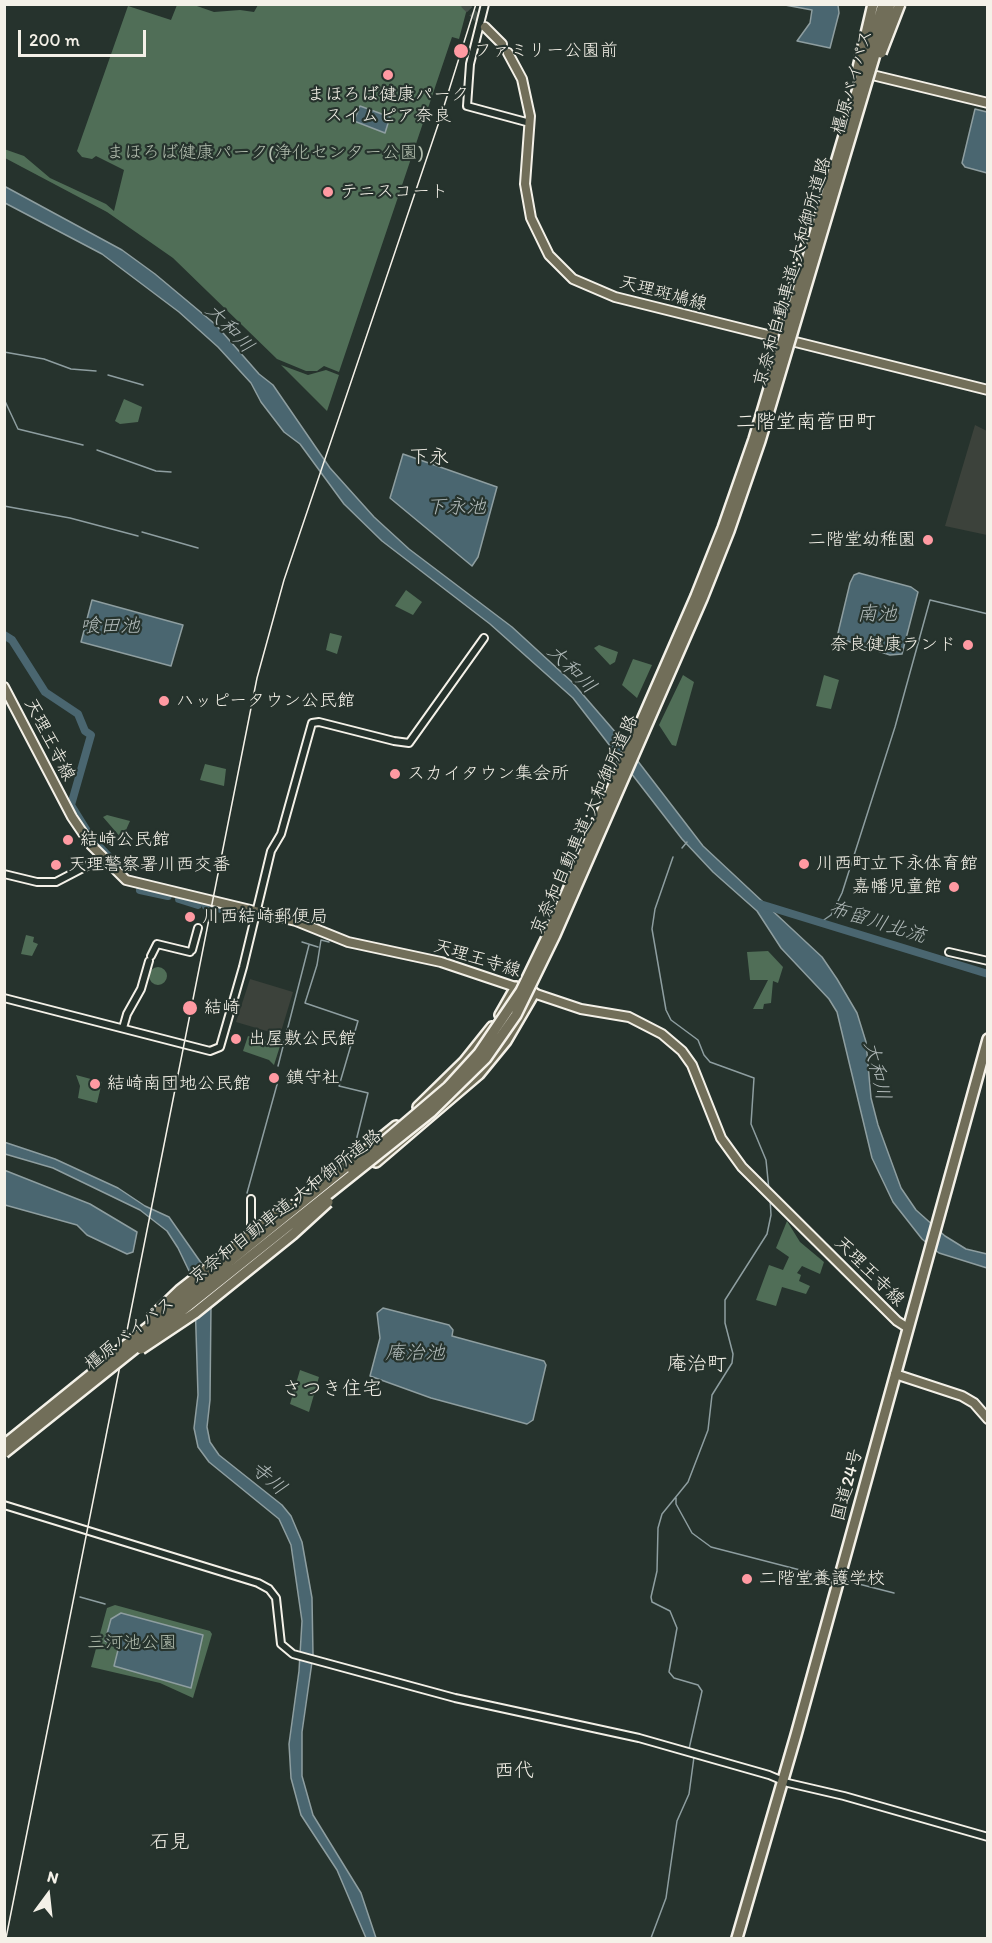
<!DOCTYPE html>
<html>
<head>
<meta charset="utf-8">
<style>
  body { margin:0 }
  #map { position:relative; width:992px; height:1943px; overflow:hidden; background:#26332d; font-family:Itim,sans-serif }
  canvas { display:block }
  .frame { position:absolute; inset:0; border:6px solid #f4f1e8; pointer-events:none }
  .north { position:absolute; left:18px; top:1865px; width:60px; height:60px; -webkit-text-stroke:4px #26332d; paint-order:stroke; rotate:15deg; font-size:16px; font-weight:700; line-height:24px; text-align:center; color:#f4f1e8 }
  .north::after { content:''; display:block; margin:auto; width:21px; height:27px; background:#f4f1e8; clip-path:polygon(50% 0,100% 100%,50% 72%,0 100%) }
  .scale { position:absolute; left:18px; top:30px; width:128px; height:27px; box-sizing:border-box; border:3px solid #f4f1e8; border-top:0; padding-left:8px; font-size:18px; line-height:21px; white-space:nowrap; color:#f4f1e8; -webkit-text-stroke:4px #26332d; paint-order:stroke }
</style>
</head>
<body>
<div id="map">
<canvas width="992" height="1943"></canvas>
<div class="frame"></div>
<div class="north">N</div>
<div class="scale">200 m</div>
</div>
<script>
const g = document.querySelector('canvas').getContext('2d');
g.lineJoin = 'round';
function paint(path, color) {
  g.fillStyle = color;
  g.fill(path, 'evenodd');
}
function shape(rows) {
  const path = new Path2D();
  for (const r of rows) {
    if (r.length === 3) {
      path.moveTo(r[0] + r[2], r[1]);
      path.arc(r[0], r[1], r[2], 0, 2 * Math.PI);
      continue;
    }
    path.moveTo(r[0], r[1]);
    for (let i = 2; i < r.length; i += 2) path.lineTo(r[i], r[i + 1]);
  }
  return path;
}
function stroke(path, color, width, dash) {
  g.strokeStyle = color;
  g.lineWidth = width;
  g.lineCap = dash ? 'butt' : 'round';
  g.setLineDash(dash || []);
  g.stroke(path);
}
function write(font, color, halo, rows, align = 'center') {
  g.font = font + ' Itim,"Klee One",sans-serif';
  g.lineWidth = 4.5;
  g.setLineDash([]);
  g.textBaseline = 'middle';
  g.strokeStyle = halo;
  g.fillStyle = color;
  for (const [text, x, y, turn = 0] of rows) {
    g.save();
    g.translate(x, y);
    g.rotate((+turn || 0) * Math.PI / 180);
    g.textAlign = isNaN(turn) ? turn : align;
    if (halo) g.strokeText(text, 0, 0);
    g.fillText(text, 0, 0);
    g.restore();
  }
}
const built = shape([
  [975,425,987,431,987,535,945,526],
  [250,979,293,992,280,1035,236,1022]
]);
const green = shape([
  [263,4,468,5,459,39,452,37,339,372,324,366,317,371,306,371,277,359,173,258,107,212,5,158,4,149,24,156,50,178,106,204,114,211,124,170,96,156,92,159,82,157,77,151,128,6,171,20,177,5,194,5,214,12,240,10,254,12,258,5],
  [281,365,308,375,326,370,339,375,327,411],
  [124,399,142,407,138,422,120,424,115,421],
  [406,590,422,602,413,615,395,606],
  [330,633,342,636,337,654,326,650],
  [599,645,618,652,615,662,610,665,594,648],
  [633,659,652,665,637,698,622,685],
  [683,675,694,682,676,746,672,745,659,725],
  [824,675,839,680,831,709,816,706],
  [205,764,226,769,224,786,200,780],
  [107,815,130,821,122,839,103,817],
  [26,935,34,937,33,942,38,944,32,956,21,954],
  [768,951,783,967,778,983,773,981,771,1003,764,1004,763,1009,753,1009,768,980,750,980,747,952],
  [158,976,9],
  [248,1036,280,1046,274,1065,269,1060,243,1051],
  [76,1075,102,1082,97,1103,78,1098,80,1086],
  [787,1221,800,1242,824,1262,820,1274,802,1266,797,1273,801,1275,799,1281,810,1286,806,1294,782,1287,776,1306,756,1300,769,1265,783,1270,789,1257,776,1248],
  [300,1370,319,1377,309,1412,290,1404],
  [115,1605,210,1631,212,1634,193,1698,160,1683,91,1667,107,1608]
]);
const water = shape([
  [785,5,838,5,839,13,830,48,797,41,810,23,812,10,785,5],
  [360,106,390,117,385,133,354,121,360,106],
  [975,109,987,112,987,173,965,167,962,163,975,109],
  [4,186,122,250,155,274,216,325,259,374,273,385,330,468,374,517,409,549,512,627,572,682,617,734,703,846,822,957,837,979,857,1013,866,1042,871,1098,878,1125,901,1188,916,1210,945,1236,966,1249,987,1254,987,1268,939,1253,922,1239,893,1202,872,1158,837,1012,829,999,781,948,757,911,713,872,682,839,573,698,490,624,382,541,344,504,300,444,284,432,261,402,251,383,218,347,179,312,102,254,5,203,4,186],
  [403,454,497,487,478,557,472,566,390,498,403,454],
  [859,573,911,587,918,592,902,654,890,655,841,639,838,633,850,583,854,575,859,573],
  [92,600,183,625,171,666,81,642,92,600],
  [4,1142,55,1159,118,1188,145,1206,169,1217,204,1267,211,1305,210,1400,207,1427,210,1442,219,1455,282,1505,291,1516,302,1542,312,1598,313,1655,302,1732,302,1776,313,1815,361,1893,376,1938,366,1938,337,1870,301,1815,291,1778,289,1744,299,1671,302,1621,291,1545,279,1519,209,1462,198,1447,194,1428,198,1395,195,1299,190,1273,178,1248,167,1231,140,1210,53,1168,5,1154,4,1142],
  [4,1170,90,1204,137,1232,133,1252,127,1254,87,1235,77,1225,5,1205,4,1170],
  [383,1308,449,1325,453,1330,452,1336,544,1361,546,1365,533,1420,527,1424,431,1398,370,1376,380,1338,377,1313,383,1308],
  [121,1613,203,1635,191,1688,114,1666,119,1646,105,1641,111,1619,121,1613]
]);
const stream = shape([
  [4,352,44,359,71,369,96,371],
  [108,375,143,385],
  [4,399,18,429,83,445],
  [97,450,156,471,171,472],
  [4,506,70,518,138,536],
  [142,532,198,548],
  [682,848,687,842],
  [673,857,655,909,652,929,666,1010,671,1020,698,1040,704,1055,710,1062,754,1078,751,1124,766,1160,769,1190],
  [818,924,831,915,842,893,895,727,930,600,988,614],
  [302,942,318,947],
  [329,942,321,940,317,965,305,1003,358,1021,339,1086,368,1093,354,1149],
  [278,1066,309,945],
  [247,1193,278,1081],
  [676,1498,676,1504,692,1533,711,1547,835,1579],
  [843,1580,894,1593],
  [80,1597,105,1604],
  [689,1749,702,1691,698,1685,674,1678,669,1672,677,1628,670,1611,652,1602,651,1597,657,1571,658,1528,662,1514,688,1482,708,1430,712,1395,732,1363,733,1354,725,1323,725,1300,767,1234,771,1215,770,1198],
  [651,1938,666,1898,677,1821,689,1794,694,1757]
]);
const river = shape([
  [4,635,12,640,45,692,78,714,85,731,91,735,71,805,92,839,118,866],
  [140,890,168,896],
  [179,899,198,905],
  [760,904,988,974],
  [206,906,227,910]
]);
const majorTunnel = shape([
  [464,4,484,25]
]);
const minor = shape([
  [485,4,470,64,467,106,530,123],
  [4,874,37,882,56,882,102,858],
  [192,950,198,928],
  [949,952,988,961],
  [151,956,157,944,190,952],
  [4,998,210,1051,220,1047,243,967,271,851,281,834,312,723,319,722,394,741,409,743,484,638],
  [123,1028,127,1014,141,989,149,961],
  [251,1199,251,1234],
  [4,1505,258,1583,269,1589,276,1598,281,1644,293,1654,455,1698,639,1738,769,1775,788,1783,844,1796,988,1837]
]);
const major = shape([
  [485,27,502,44],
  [508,53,522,79,530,116,525,184,531,218,549,255,573,279,615,297,988,390],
  [864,73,988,103],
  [4,687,72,817,91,845,126,880,296,921,348,942,441,962,581,1009,629,1017,662,1034,682,1051,692,1065,721,1138,742,1167,897,1321,908,1328],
  [895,1374,962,1396,974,1403,988,1419]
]);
const highway = shape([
  [779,337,811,231],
  [500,1015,516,987],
  [418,1107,464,1062,492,1027],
  [359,1156,396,1126],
  [376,1162,479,1074,506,1041,534,993],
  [737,1938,796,1735,988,1039]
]);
const rail = shape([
  [6,1938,257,678,284,580,439,122,476,4]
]);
const highwayBridge = shape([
  [881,53,900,4],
  [857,72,873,4],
  [352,1169,448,1087,479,1053,521,991,550,931,696,596,723,528,754,439,883,4],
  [150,1319,180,1290,290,1204],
  [141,1349,195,1313,293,1234,328,1202],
  [99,1367,356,1159],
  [4,1445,103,1365],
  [4,1453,431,1112,486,1058,516,1015,555,935,702,599,729,531,760,441,890,4]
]);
const markers = [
  [461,51,8,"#ff9aa2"],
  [388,75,6,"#ff9aa2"],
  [328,192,6,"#ff9aa2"],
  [928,540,6,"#ff9aa2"],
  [968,645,6,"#ff9aa2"],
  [164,701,6,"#ff9aa2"],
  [395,774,6,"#ff9aa2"],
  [68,840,6,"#ff9aa2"],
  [804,864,6,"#ff9aa2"],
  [56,865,6,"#ff9aa2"],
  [954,887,6,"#ff9aa2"],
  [190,917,6,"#ff9aa2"],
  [190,1008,8,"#ff9aa2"],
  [236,1039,6,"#ff9aa2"],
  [274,1078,6,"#ff9aa2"],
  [95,1084,6,"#ff9aa2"],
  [747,1579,6,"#ff9aa2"]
];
const poiNames = [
  ["ファミリー公園前",474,51],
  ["まほろば健康パーク",388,95,"center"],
  ["スイムピア奈良",388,116,"center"],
  ["テニスコート",340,192],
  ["二階堂幼稚園",916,540,"right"],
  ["奈良健康ランド",956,645,"right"],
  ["ハッピータウン公民館",176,701],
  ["スカイタウン集会所",407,774],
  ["結崎公民館",80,840],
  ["川西町立下永体育館",816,864],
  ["天理警察署川西交番",68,865],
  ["嘉幡児童館",942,887,"right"],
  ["川西結崎郵便局",202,917],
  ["結崎",204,1008],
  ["出屋敷公民館",248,1039],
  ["鎮守社",286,1078],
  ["結崎南団地公民館",107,1084],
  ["二階堂養護学校",759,1579]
];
const streetNames = [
  ["橿原バイパス",853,82,-74],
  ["京奈和自動車道;大和御所道路",793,272,-74],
  ["天理斑鳩線",663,294,15],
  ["天理王寺線",49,740,63],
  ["京奈和自動車道;大和御所道路",585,825,-66],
  ["天理王寺線",477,959,17],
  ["京奈和自動車道;大和御所道路",286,1207,-38],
  ["天理王寺線",869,1272,45],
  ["橿原バイパス",130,1334,-38],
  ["国道24号",848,1485,-75]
];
const parkNames = [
  ["まほろば健康パーク(浄化センター公園)",265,153],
  ["三河池公園",132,1643]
];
const waterNames = [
  ["大和川",229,329,46],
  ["下永池",456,508],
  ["南池",877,615],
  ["喰田池",110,627],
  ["大和川",571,670,45],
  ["布留川北流",877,923,17],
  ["大和川",876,1071,77],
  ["庵治池",415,1354],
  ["寺川",268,1479,41]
];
const neighbourhoodNames = [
  ["二階堂南菅田町",806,423],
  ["下永",429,458],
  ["庵治町",697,1365],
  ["さつき住宅",332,1390],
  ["西代",514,1772],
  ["石見",170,1843]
];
paint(built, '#3c423b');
paint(green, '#506e57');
paint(water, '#4a6670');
stroke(water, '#8e9ea0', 1.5);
stroke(stream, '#8e9ea0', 1.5);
stroke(river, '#4a6670', 8);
stroke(majorTunnel, '#455049', 8, [8, 4]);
stroke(minor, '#f4f1e8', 10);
stroke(major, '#f4f1e8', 12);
stroke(highway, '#f4f1e8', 14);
stroke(minor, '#26332d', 6);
stroke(major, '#716e59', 8);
stroke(highway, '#716e59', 9);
stroke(rail, '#f4f1e8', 1.5);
stroke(highwayBridge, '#f4f1e8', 14, []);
stroke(highwayBridge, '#716e59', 9);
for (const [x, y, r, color] of markers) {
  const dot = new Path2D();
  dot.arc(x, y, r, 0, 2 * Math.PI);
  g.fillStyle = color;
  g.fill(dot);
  stroke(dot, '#26332d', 2);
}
write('18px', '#f4f1e8', '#26332d', poiNames, 'left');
write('18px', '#f4f1e8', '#26332d', streetNames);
write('18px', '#b2bdae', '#26332d', parkNames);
write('italic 20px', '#b0b9b8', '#26332d', waterNames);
write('20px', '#f4f1e8', '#26332d', neighbourhoodNames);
</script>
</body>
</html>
